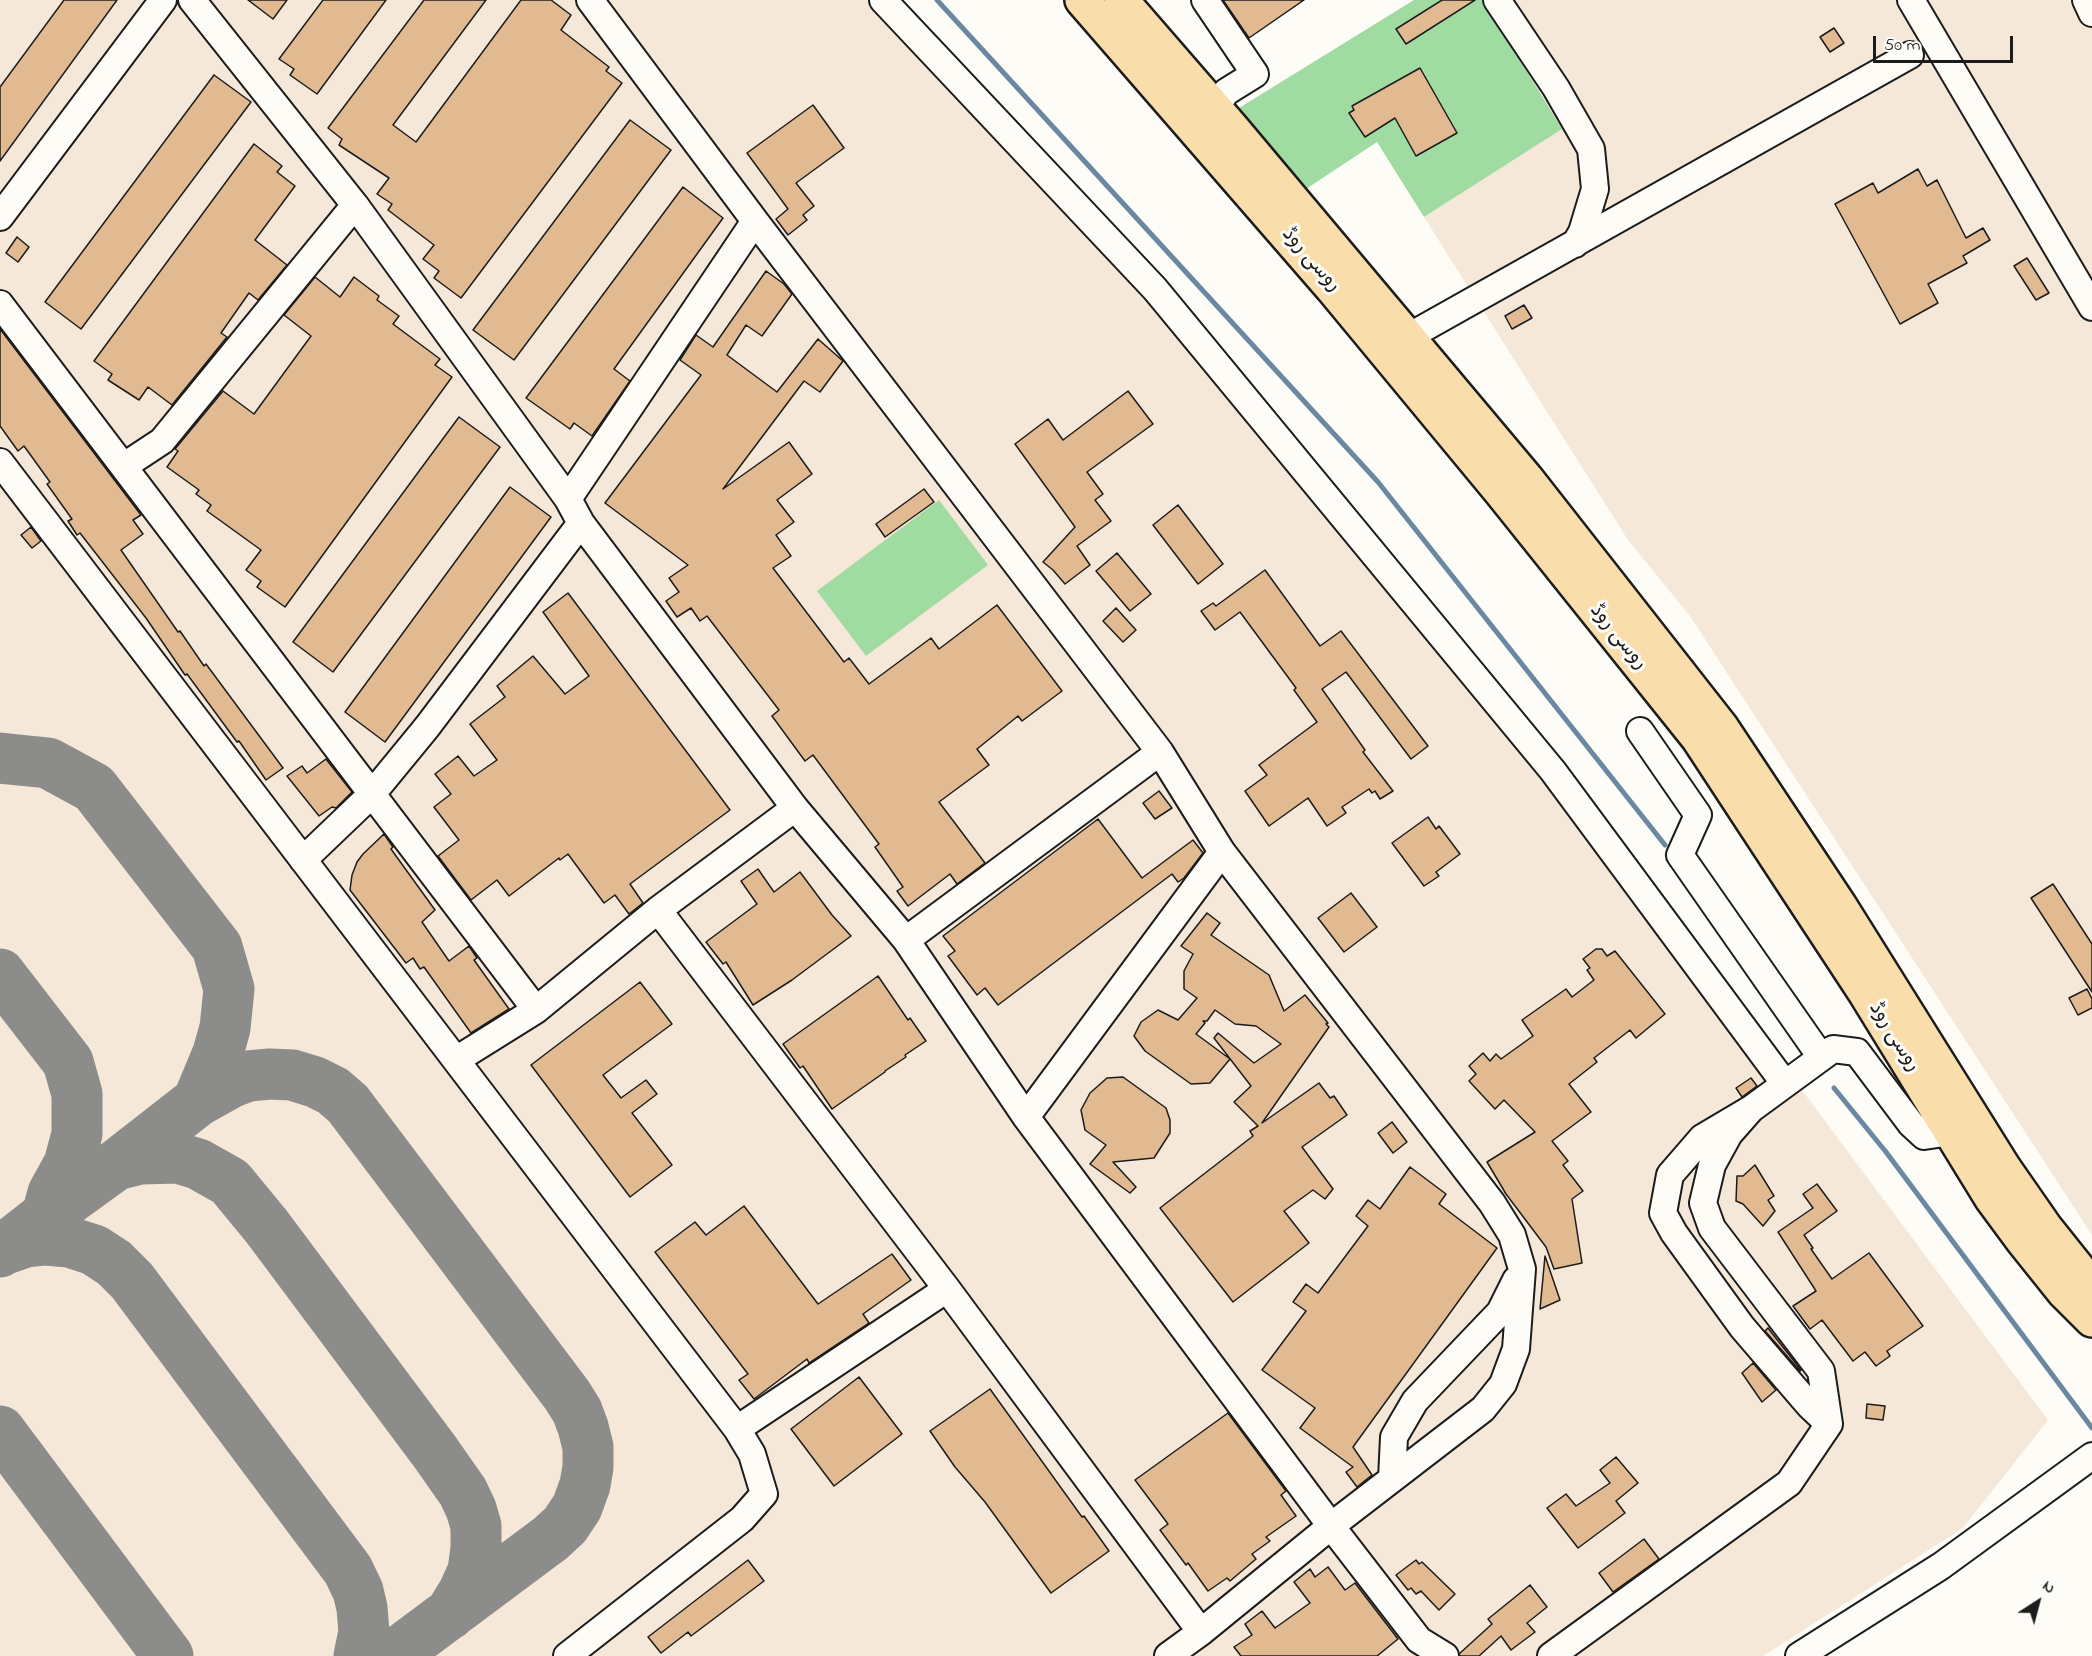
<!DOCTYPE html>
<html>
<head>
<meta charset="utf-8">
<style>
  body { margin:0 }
  #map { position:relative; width:2092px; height:1656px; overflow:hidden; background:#fdfcf7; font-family:"Indie Flower",sans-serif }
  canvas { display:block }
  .north { position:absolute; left:2008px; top:1572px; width:60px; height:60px; -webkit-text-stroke:4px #fdfcf7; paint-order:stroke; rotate:36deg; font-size:16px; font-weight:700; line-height:24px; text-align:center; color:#1c1c1c }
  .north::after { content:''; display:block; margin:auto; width:21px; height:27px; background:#1c1c1c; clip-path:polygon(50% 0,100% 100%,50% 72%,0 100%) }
  .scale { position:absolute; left:1873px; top:36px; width:140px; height:27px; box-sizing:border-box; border:3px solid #1c1c1c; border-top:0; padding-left:8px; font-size:18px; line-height:21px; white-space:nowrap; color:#1c1c1c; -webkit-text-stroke:4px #fdfcf7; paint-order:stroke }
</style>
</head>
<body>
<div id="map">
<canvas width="2092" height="1656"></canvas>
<div class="north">N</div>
<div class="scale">50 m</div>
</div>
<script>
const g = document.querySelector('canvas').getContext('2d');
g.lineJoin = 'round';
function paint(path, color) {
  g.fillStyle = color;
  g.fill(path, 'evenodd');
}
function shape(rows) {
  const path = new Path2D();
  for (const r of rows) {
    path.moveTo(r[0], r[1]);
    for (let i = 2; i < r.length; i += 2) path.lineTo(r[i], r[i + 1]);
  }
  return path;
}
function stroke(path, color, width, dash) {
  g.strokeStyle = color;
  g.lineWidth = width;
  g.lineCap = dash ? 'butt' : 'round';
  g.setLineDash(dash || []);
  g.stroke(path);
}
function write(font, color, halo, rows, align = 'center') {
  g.font = font + ' "Indie Flower","Playpen Sans Arabic",sans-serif';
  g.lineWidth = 6;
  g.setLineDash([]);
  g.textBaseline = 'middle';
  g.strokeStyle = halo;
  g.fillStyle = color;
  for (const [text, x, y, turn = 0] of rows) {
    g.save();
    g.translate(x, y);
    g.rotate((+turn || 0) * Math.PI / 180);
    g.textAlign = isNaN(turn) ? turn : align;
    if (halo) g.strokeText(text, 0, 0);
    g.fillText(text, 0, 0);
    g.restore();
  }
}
const built = shape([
  [0,0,891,0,1311,456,1561,767,2048,1420,1963,1528,1763,1656,0,1656],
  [1483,0,2092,0,2092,1235,1690,616,1628,540,1424,217,1561,129]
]);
const green = shape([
  [1414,0,1483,0,1562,129,1424,217,1377,142,1306,189,1239,108],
  [939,500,988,565,866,656,817,591]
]);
const stream = shape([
  [937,0,1378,482,1665,845],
  [1834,1088,1886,1152,2092,1428]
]);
const taxiway = shape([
  [0,758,48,763,94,788,217,947,229,989,225,1028,218,1053,198,1101,116,1165,47,1215,0,1252],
  [0,974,68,1062,77,1094,77,1134,69,1164,53,1193,47,1215],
  [198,1101,232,1082,248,1076,270,1074,292,1075,315,1082,333,1091,348,1104,567,1395,577,1411,583,1427,588,1447,588,1467,585,1485,577,1507,565,1525,551,1538,393,1656],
  [116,1165,140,1159,178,1158,198,1164,230,1182,267,1227,435,1452,463,1492,471,1509,476,1526,476,1548,473,1571,463,1593,450,1614],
  [3,1250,26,1242,46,1240,69,1242,94,1250,114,1263,132,1281,348,1570,358,1591,362,1608,364,1632,359,1656],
  [0,1431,168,1656]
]);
const building = shape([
  [64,0,117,0,0,161,0,87,64,0],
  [248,0,287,0,273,19,248,0],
  [323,0,386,0,317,94,290,75,294,69,279,59,323,0],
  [424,0,486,0,393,125,416,142,521,0,551,0,571,15,561,30,609,67,606,71,622,83,461,298,434,278,439,271,423,259,434,245,388,210,392,204,377,194,389,178,339,145,342,139,328,128,424,0],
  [1223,0,1304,0,1249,38,1223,0],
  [1442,0,1475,0,1406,44,1396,29,1442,0],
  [1834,28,1844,43,1830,52,1820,37,1834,28],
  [1420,68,1457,133,1416,156,1395,118,1365,137,1349,113,1354,110,1352,106,1420,68],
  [214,75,251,102,81,329,45,302,214,75],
  [813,105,844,148,796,183,814,206,803,215,807,220,788,235,776,219,788,209,747,153,813,105],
  [630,120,671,150,514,360,473,330,630,120],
  [254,144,282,166,277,172,295,186,255,240,287,265,258,300,249,293,221,333,227,337,172,405,148,387,139,400,108,380,112,374,94,361,254,144],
  [1918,169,1927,186,1937,180,1966,238,1983,228,1990,240,1963,256,1967,263,1928,284,1938,303,1900,324,1835,204,1873,183,1878,193,1918,169],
  [683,187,723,218,614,369,630,381,592,436,574,423,570,429,526,398,683,187],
  [17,237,29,247,18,262,6,253,17,237],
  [2027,258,2049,293,2036,300,2014,266,2027,258],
  [766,271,784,284,792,294,762,336,746,325,727,355,777,392,818,339,843,361,820,392,804,381,723,489,789,442,812,474,777,500,794,522,776,535,791,556,773,568,844,662,849,658,869,684,931,638,939,649,997,605,1062,691,1022,721,1018,716,977,749,989,765,939,802,985,863,957,884,950,874,908,906,897,891,903,887,875,847,879,844,813,755,805,761,772,716,779,710,707,616,700,621,691,608,677,617,666,601,679,592,669,578,688,565,605,503,701,375,680,360,694,338,696,335,713,347,766,271],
  [315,277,340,297,354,277,379,296,377,300,399,316,393,324,440,359,435,365,452,377,285,607,257,587,261,581,246,570,261,550,207,511,211,505,196,494,199,490,167,467,178,451,175,449,223,391,254,414,311,336,284,315,315,277],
  [1524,305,1532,318,1512,329,1505,316,1524,305],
  [0,329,141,515,133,520,143,534,121,550,178,632,180,631,204,666,206,664,283,768,266,780,239,741,237,742,187,674,185,675,146,618,80,533,77,535,68,521,72,519,47,484,50,482,24,446,18,451,0,426,0,329],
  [1128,391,1153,424,1087,472,1103,494,1095,500,1111,521,1077,546,1090,565,1065,584,1053,570,1043,562,1075,527,1015,444,1048,419,1063,440,1128,391],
  [459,417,500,447,333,672,293,642,459,417],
  [510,487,551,517,385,742,345,712,510,487],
  [924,489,934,502,885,537,876,524,924,489],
  [1178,505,1223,564,1198,584,1153,525,1178,505],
  [31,527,41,541,32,548,21,535,31,527],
  [1117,553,1151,594,1130,611,1096,571,1117,553],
  [1265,570,1320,646,1341,631,1428,746,1411,759,1346,672,1322,689,1365,750,1363,752,1393,791,1380,799,1375,791,1372,793,1369,789,1342,807,1346,813,1327,826,1308,798,1269,826,1245,791,1267,775,1259,765,1317,722,1294,690,1296,688,1240,612,1215,630,1201,611,1213,603,1216,606,1265,570],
  [568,593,730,810,630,884,643,903,629,914,615,895,604,903,568,854,560,860,559,858,509,896,497,880,471,900,438,856,459,840,434,807,451,794,435,774,458,756,474,776,497,760,470,724,505,697,497,686,533,656,565,694,589,676,543,612,568,593],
  [1116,608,1136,630,1123,642,1103,621,1116,608],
  [326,759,352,792,336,808,332,807,319,816,287,776,302,766,307,773,326,759],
  [1159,791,1172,808,1155,819,1143,803,1159,791],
  [1428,817,1436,829,1439,826,1460,854,1436,872,1439,876,1424,886,1392,843,1428,817],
  [1098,819,1142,878,1193,840,1203,853,1184,878,1178,882,1172,874,998,1005,985,988,977,995,948,956,955,951,943,936,1098,819],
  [384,834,393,847,391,849,435,910,422,922,449,961,469,946,477,958,474,960,509,1009,471,1033,424,967,420,969,413,958,406,963,350,890,352,875,357,862,363,854,384,834],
  [758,869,774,892,800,872,832,915,851,936,792,980,753,1005,726,962,723,964,706,942,757,904,741,881,758,869],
  [2053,884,2092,944,2092,992,2031,898,2053,884],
  [1351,893,1377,927,1344,952,1318,918,1351,893],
  [1207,913,1220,923,1211,935,1269,975,1284,1011,1305,995,1328,1023,1326,1024,1329,1027,1262,1123,1319,1083,1330,1098,1334,1096,1347,1115,1302,1147,1333,1189,1325,1199,1313,1190,1284,1211,1309,1243,1233,1302,1160,1208,1253,1136,1250,1131,1258,1126,1234,1102,1251,1086,1214,1038,1218,1033,1254,1063,1281,1044,1256,1026,1235,1024,1215,1010,1207,1021,1203,1021,1205,1023,1196,1034,1230,1059,1210,1083,1191,1084,1145,1051,1134,1036,1141,1022,1158,1010,1178,1020,1197,998,1184,989,1184,971,1193,954,1181,946,1207,913],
  [1596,949,1602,949,1607,956,1615,951,1665,1014,1636,1038,1630,1030,1594,1058,1597,1062,1569,1084,1591,1112,1552,1141,1568,1161,1563,1165,1583,1191,1572,1199,1582,1263,1554,1269,1546,1247,1506,1194,1487,1162,1535,1132,1504,1100,1495,1109,1469,1081,1476,1074,1469,1066,1483,1053,1490,1061,1496,1054,1501,1059,1533,1036,1522,1020,1566,989,1572,997,1594,980,1587,970,1590,968,1583,959,1596,949],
  [878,976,908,1020,910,1018,926,1041,905,1055,906,1057,885,1071,885,1072,832,1109,803,1066,800,1068,783,1044,878,976],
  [640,982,672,1024,603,1075,621,1098,646,1080,657,1094,632,1113,672,1165,630,1197,531,1065,640,982],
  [2087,989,2092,999,2092,1008,2078,1015,2069,998,2087,989],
  [1123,1077,1166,1108,1170,1120,1170,1133,1154,1158,1113,1162,1136,1187,1130,1193,1090,1164,1106,1145,1085,1130,1081,1110,1090,1093,1107,1078,1123,1077],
  [1751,1078,1757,1086,1742,1097,1736,1088,1751,1078],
  [1392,1122,1407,1142,1393,1153,1378,1133,1392,1122],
  [1755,1165,1774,1196,1768,1200,1775,1211,1763,1226,1743,1204,1736,1201,1737,1176,1743,1176,1755,1165],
  [1410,1167,1446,1194,1439,1204,1497,1248,1353,1447,1372,1475,1357,1487,1346,1472,1353,1467,1300,1428,1315,1408,1262,1370,1306,1311,1293,1302,1306,1284,1318,1293,1368,1226,1356,1216,1368,1200,1380,1209,1410,1167],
  [1817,1184,1837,1211,1804,1235,1813,1248,1811,1249,1832,1279,1869,1253,1923,1326,1887,1351,1890,1356,1876,1366,1865,1352,1853,1361,1822,1320,1810,1329,1793,1306,1816,1291,1778,1232,1813,1208,1803,1194,1817,1184],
  [744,1206,818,1304,892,1254,911,1280,863,1314,869,1323,809,1363,807,1359,754,1399,739,1380,748,1374,655,1252,695,1222,706,1235,744,1206],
  [1545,1256,1560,1300,1540,1309,1545,1256],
  [1768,1328,1801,1370,1800,1371,1765,1331,1768,1328],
  [1753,1363,1776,1390,1762,1402,1742,1373,1753,1363],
  [859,1377,902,1434,834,1486,791,1429,859,1377],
  [990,1389,1082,1517,1084,1516,1109,1551,1051,1593,985,1502,955,1467,930,1431,990,1389],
  [1867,1404,1885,1406,1883,1420,1866,1418,1867,1404],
  [1228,1413,1286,1491,1281,1495,1296,1516,1266,1537,1270,1541,1252,1554,1256,1559,1230,1581,1227,1578,1208,1591,1188,1563,1186,1565,1160,1530,1168,1524,1135,1480,1228,1413],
  [1616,1457,1638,1483,1616,1501,1625,1513,1578,1548,1547,1508,1566,1494,1576,1506,1610,1483,1600,1470,1616,1457],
  [1644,1539,1659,1559,1613,1592,1599,1573,1644,1539],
  [748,1560,764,1581,691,1636,688,1632,661,1653,648,1637,748,1560],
  [1416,1560,1419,1564,1422,1562,1455,1594,1439,1610,1421,1591,1416,1594,1411,1588,1408,1590,1396,1575,1416,1560],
  [1328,1567,1345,1590,1355,1583,1398,1639,1377,1656,1241,1656,1234,1647,1252,1635,1245,1624,1262,1611,1275,1628,1310,1603,1294,1582,1310,1569,1315,1577,1328,1567],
  [1530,1585,1547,1607,1527,1623,1535,1632,1511,1650,1501,1636,1479,1656,1460,1656,1459,1654,1492,1624,1488,1619,1530,1585]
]);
const minor = shape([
  [192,0,355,205,568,499,581,523,795,808,906,940,1026,1117,1331,1526,1419,1640,1445,1656],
  [590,0,755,221,1160,752,1222,852,1492,1203,1512,1235,1522,1269,1516,1349,1503,1384,1483,1409,1331,1526,1201,1632,1168,1656],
  [883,0,1155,289,1553,771,1785,1084],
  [1205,0,1255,74,1226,92,1215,108],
  [1497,0,1556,88,1591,149,1595,189,1582,232,1575,244],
  [1911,0,2092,307],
  [2086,0,2092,13],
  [0,217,163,0],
  [0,304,536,1010],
  [1408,337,1910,55],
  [0,462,737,1429,752,1454,764,1494,742,1519,567,1656],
  [124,466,162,441,355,205],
  [568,499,755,221],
  [1640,731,1698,815,1680,855,1821,1057],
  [303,860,372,794,427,727,581,523],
  [658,910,947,1289,1201,1632],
  [906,940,1160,752],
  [456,1060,536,1010,658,910,795,808],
  [1026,1117,1222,852],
  [1829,1424,1809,1405,1742,1327,1674,1233,1663,1213,1670,1175,1702,1138,1751,1109,1833,1049,1857,1052,1911,1124,1924,1136,1951,1132],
  [737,1429,947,1289],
  [1392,1479,1394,1437,1415,1401,1500,1312,1516,1280],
  [1551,1656,1789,1483,1829,1424,1821,1371,1712,1228,1703,1203,1712,1165,1729,1134,1751,1109],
  [1799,1656,1941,1566,2092,1456]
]);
const major = shape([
  [1082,0,1333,289,1501,492,1698,738,1866,994,1992,1199,2023,1241,2063,1291,2092,1320],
  [1121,0,1232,128,1526,478,1722,728,1840,906,2004,1168,2045,1227,2092,1286]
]);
const streetNames = [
  ["روسی روڈ",1310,261,49],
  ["روسی روڈ",1617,638,51],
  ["روسی روڈ",1893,1038,58]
];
paint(built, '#f5e8d8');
paint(green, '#a0dba1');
stroke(stream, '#6b88a2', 5);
stroke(taxiway, '#8c8c8a', 51);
paint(building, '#e1ba91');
stroke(building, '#1c1c1c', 1.5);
stroke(minor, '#1c1c1c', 30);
stroke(major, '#1c1c1c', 38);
stroke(minor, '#fdfcf7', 26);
stroke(major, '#f9deab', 33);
write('20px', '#1c1c1c', '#fdfcf7', streetNames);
</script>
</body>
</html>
